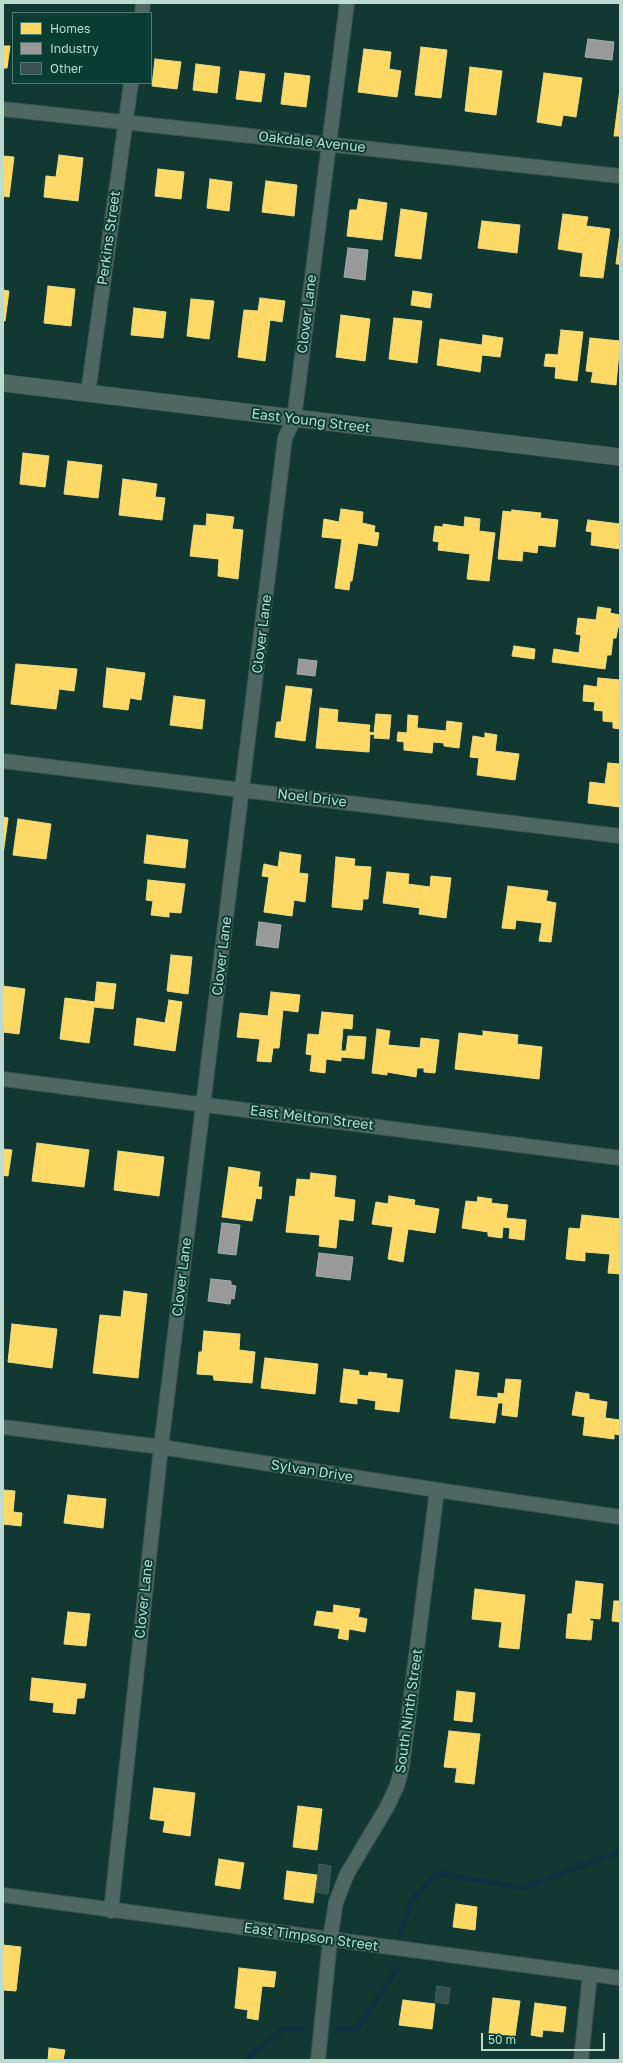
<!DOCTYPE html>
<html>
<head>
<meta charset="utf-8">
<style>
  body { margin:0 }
  #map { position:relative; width:623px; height:2063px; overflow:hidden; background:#113931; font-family:"Golos Text",sans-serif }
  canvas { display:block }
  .frame { position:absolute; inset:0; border:4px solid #bcdbd0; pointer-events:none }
  .legend { position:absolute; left:12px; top:12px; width:140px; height:72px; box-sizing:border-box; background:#0a3d31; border:1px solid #517c71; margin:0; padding:5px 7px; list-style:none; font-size:12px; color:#bcdbd0 }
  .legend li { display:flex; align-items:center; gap:8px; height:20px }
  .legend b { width:20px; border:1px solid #517c71 }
  .scale { position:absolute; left:481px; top:2033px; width:124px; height:18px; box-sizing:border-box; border:2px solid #bcdbd0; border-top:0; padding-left:5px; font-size:12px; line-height:14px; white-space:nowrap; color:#bcdbd0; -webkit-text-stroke:3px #0a3d31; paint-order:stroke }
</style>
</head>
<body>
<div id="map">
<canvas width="623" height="2063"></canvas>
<div class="frame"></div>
<ul class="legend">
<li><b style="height:11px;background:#ffd966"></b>Homes</li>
<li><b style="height:11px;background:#999"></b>Industry</li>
<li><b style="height:11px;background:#37524e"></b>Other</li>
</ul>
<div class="scale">50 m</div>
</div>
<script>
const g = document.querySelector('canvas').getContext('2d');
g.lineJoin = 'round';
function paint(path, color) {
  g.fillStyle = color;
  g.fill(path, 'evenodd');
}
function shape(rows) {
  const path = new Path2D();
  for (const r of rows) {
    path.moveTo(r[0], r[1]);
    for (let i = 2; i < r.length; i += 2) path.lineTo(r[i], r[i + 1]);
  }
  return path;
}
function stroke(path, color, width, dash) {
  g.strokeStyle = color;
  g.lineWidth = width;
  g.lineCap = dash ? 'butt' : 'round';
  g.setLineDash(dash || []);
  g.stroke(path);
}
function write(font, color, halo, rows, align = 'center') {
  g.font = font + ' "Golos Text",sans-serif';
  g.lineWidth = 4;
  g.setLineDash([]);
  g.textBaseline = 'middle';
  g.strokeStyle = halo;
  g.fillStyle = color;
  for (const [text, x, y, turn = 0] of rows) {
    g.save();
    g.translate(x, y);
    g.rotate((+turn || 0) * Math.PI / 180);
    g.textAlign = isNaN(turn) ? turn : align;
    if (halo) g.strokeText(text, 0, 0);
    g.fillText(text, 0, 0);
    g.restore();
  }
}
const homes = shape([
  [3,46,10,46,7,68,3,68,3,46],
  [421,47,447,50,441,98,415,95,421,47],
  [364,49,391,52,389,69,401,71,397,97,358,92,364,49],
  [155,59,181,62,177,89,152,86,155,59],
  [196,64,220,67,217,93,193,90,196,64],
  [470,67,502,71,496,115,465,111,470,67],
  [240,71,265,74,261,102,236,99,240,71],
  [285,73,310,76,306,107,281,104,285,73],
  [544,73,582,78,576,117,563,115,561,126,537,122,544,73],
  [620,89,620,136,614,136,620,89],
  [59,155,83,158,78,201,44,197,46,176,56,177,59,155],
  [3,156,14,157,9,197,3,196,3,156],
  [158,169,184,172,181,199,155,196,158,169],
  [210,179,232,182,229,211,207,208,210,179],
  [266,181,297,185,294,216,262,212,266,181],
  [359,199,387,203,382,240,347,236,350,210,357,210,359,199],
  [401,209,427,213,421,259,395,256,401,209],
  [563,214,588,217,586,226,610,229,603,278,580,276,583,253,558,249,563,214],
  [482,221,520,225,517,253,478,248,482,221],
  [620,233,620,264,616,264,620,233],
  [48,286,75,289,71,326,44,323,48,286],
  [3,290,9,291,5,321,3,321,3,290],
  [413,291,432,294,430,308,411,305,413,291],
  [260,298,285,301,282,322,270,320,265,361,238,357,244,310,258,311,260,298],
  [191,299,214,301,209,339,187,336,191,299],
  [134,308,166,312,163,338,131,335,134,308],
  [341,315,370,319,365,361,336,357,341,315],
  [394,318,422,321,417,363,389,359,394,318],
  [561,330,583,332,577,381,555,378,556,367,544,366,546,354,558,355,561,330],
  [483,335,503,338,500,357,482,355,480,372,437,365,440,339,482,345,483,335],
  [590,338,620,341,616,385,591,382,593,372,586,371,590,338],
  [23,453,49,456,45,487,20,484,23,453],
  [68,461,102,465,98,498,64,494,68,461],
  [123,479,157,484,155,497,165,498,162,520,119,515,123,479],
  [341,509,363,512,362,523,375,526,374,532,379,533,377,546,358,543,352,581,350,581,349,590,335,588,342,539,322,537,324,519,339,522,341,509],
  [512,510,541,513,540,518,558,520,555,547,538,545,537,553,523,551,522,561,498,559,503,511,511,512,512,510],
  [207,514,234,517,232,529,243,530,238,579,218,576,219,559,190,556,194,525,206,526,207,514],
  [465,517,480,519,479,531,495,533,489,581,467,579,470,554,438,550,439,542,433,541,435,526,443,527,443,524,464,527,465,517],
  [588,520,620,524,620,549,591,545,592,532,586,531,588,520],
  [598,607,611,609,610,613,620,615,620,627,618,627,616,638,613,638,611,655,607,655,605,669,552,662,554,649,579,653,581,635,576,634,578,618,596,620,598,607],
  [514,646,535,649,534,659,512,656,514,646],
  [16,664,77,669,74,691,59,689,56,709,11,704,16,664],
  [107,668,145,673,141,700,130,698,128,710,103,707,107,668],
  [598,678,620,680,620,729,613,728,613,722,603,721,603,711,594,710,595,702,583,701,584,685,597,687,598,678],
  [286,686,312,689,305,741,275,737,277,722,281,722,286,686],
  [174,696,205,700,202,729,170,725,174,696],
  [320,708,338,710,337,722,370,725,369,732,374,733,376,714,391,715,389,739,374,738,375,735,370,734,369,752,316,748,320,708],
  [408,715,418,716,417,728,446,731,447,721,462,723,459,748,444,746,444,743,433,742,432,753,404,750,404,742,397,741,398,732,407,733,408,715],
  [485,733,497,735,495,751,519,754,515,780,477,775,479,758,470,757,473,736,485,738,485,733],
  [608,763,620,764,620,807,588,803,590,782,605,784,608,763],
  [3,817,8,818,3,855,3,817],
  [18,819,51,824,46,859,13,855,18,819],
  [147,835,188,840,185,868,144,863,147,835],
  [280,852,301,855,299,873,308,874,305,902,294,900,292,916,264,912,269,877,262,876,264,864,278,867,280,852],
  [336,857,355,859,354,866,371,867,368,899,363,899,362,910,332,907,336,857],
  [387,872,409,874,408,884,430,887,431,876,451,878,446,918,419,914,420,908,383,903,387,872],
  [148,880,185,884,181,913,169,912,169,917,151,915,153,901,146,900,148,880],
  [508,886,548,891,546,901,556,903,551,942,539,941,542,923,516,920,515,929,502,928,508,886],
  [171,955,192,957,188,994,167,991,171,955],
  [97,982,116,984,113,1009,94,1007,89,1043,60,1039,65,998,95,1002,97,982],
  [3,986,25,989,19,1034,3,1032,3,986],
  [271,992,300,995,298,1012,283,1010,279,1048,273,1048,271,1062,257,1061,260,1039,237,1037,240,1013,268,1016,271,992],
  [169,1000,182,1002,175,1051,134,1045,137,1018,165,1023,169,1000],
  [322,1012,353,1015,352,1029,343,1028,341,1051,346,1051,348,1036,366,1037,364,1059,341,1057,341,1061,326,1059,325,1073,310,1071,312,1055,306,1054,308,1034,319,1035,322,1012],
  [377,1029,390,1031,388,1045,420,1048,421,1038,439,1040,435,1073,424,1072,424,1068,417,1068,416,1077,387,1072,387,1075,372,1073,377,1029],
  [483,1031,518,1035,517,1044,542,1047,539,1079,455,1069,459,1033,483,1036,483,1031],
  [37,1143,89,1150,84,1187,32,1181,37,1143],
  [3,1149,12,1150,8,1176,3,1175,3,1149],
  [118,1151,164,1157,159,1196,114,1190,118,1151],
  [229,1167,260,1172,258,1187,262,1187,261,1199,256,1198,252,1221,222,1217,229,1167],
  [311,1173,336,1176,334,1197,355,1200,353,1221,339,1219,336,1248,319,1246,320,1235,286,1232,290,1196,295,1197,297,1179,310,1180,311,1173],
  [389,1196,415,1200,414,1205,439,1209,435,1233,408,1229,403,1262,388,1259,393,1227,372,1224,376,1202,388,1204,389,1196],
  [478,1197,492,1199,491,1203,508,1205,506,1218,526,1220,524,1240,509,1238,510,1228,503,1227,502,1238,488,1236,488,1232,462,1228,466,1201,477,1202,478,1197],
  [582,1215,620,1219,620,1274,608,1273,610,1254,585,1252,585,1261,566,1259,569,1228,580,1229,582,1215],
  [124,1291,147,1294,138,1378,93,1373,100,1315,121,1317,124,1291],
  [12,1324,57,1329,52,1368,8,1362,12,1324],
  [204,1331,240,1334,239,1350,255,1352,252,1383,214,1380,213,1375,197,1374,199,1352,202,1352,204,1331],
  [265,1358,318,1364,315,1394,261,1388,265,1358],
  [344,1369,359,1371,359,1375,368,1376,369,1372,387,1374,386,1378,403,1380,399,1412,375,1409,376,1401,357,1398,357,1404,340,1402,344,1369],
  [456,1370,479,1373,476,1396,498,1398,498,1393,504,1394,506,1379,521,1380,517,1417,502,1415,503,1403,498,1403,495,1423,450,1418,456,1370],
  [576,1392,589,1394,589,1399,607,1402,605,1418,620,1420,620,1435,614,1434,614,1439,583,1435,585,1417,572,1415,576,1392],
  [3,1490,15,1491,13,1512,22,1513,21,1526,3,1524,3,1490],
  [68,1495,106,1499,103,1528,64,1523,68,1495],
  [576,1581,603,1584,600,1619,590,1618,590,1621,593,1621,591,1640,566,1638,568,1614,572,1614,576,1581],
  [475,1589,525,1595,519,1649,499,1647,502,1622,472,1619,475,1589],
  [614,1601,620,1601,620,1622,612,1621,614,1601],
  [334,1605,360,1609,358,1617,367,1619,365,1632,349,1629,348,1640,338,1638,340,1629,314,1625,317,1611,333,1613,334,1605],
  [68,1612,90,1614,86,1646,64,1644,68,1612],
  [32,1678,86,1684,84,1698,77,1698,75,1714,53,1712,54,1703,30,1700,32,1678],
  [457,1691,475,1693,472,1722,454,1720,457,1691],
  [449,1731,480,1734,474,1784,455,1782,457,1768,444,1767,449,1731],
  [154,1788,195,1793,190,1836,163,1832,165,1821,150,1819,154,1788],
  [298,1806,322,1809,317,1850,293,1847,298,1806],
  [219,1859,244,1863,240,1889,215,1885,219,1859],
  [287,1871,317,1875,313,1903,284,1899,287,1871],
  [456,1904,477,1907,475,1930,453,1927,456,1904],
  [3,1945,21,1947,16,1991,3,1990,3,1945],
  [239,1968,276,1972,274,1987,262,1986,258,2020,247,2018,248,2010,235,2008,239,1968],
  [493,1998,520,2001,515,2036,489,2033,493,1998],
  [403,2000,435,2004,432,2029,399,2025,403,2000],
  [535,2003,566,2007,563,2032,543,2030,542,2037,531,2035,535,2003],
  [49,2048,65,2050,63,2060,48,2060,49,2048]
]);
const industry = shape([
  [588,39,614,42,612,60,585,57,588,39],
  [348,248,368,250,365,280,344,277,348,248],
  [299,659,317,661,315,676,297,674,299,659],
  [259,922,281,925,278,948,256,945,259,922],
  [222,1223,240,1225,236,1255,218,1253,222,1223],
  [319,1253,353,1257,350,1280,316,1276,319,1253],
  [211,1279,231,1281,231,1285,236,1286,234,1299,231,1298,230,1304,208,1301,211,1279]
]);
const stream = shape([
  [400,1935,412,1900,437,1873,523,1888,620,1851],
  [337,2029,357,2029,398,1968],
  [245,2060,283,2029,302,2029]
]);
const building = shape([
  [319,1864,331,1866,328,1894,316,1892,319,1864],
  [437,1986,450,1988,448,2004,435,2002,437,1986]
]);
const minor = shape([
  [142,13,143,3],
  [3,109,620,176],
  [88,393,131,83],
  [3,761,620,836],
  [3,1079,620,1158],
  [3,1427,161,1447,437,1490,620,1517],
  [3,1895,620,1978],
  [111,1911,161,1447,285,438,294,419,347,3],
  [318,2060,330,1940,336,1902,347,1874,387,1807,397,1786,402,1767,437,1490],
  [581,2060,590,1974]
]);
const tertiary = shape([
  [3,383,620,457]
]);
const streetNames = [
  ["Oakdale Avenue",312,142,6],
  ["Perkins Street",109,238,-82],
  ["Clover Lane",307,314,-83],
  ["East Young Street",311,421,7],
  ["Clover Lane",262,634,-83],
  ["Noel Drive",312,798,7],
  ["Clover Lane",222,956,-83],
  ["East Melton Street",312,1118,7],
  ["Clover Lane",182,1277,-83],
  ["Sylvan Drive",312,1471,9],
  ["Clover Lane",144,1599,-84],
  ["South Ninth Street",409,1711,-82],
  ["East Timpson Street",311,1937,8]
];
paint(homes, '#ffd966');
stroke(homes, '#ebda86', 1);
paint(industry, '#999');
stroke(industry, '#a4adaa', 1);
stroke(stream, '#0c3140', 5);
paint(building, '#37524e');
stroke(building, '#42615d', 1);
stroke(minor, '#38524b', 16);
stroke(tertiary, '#38524b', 18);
stroke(minor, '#4f6761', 14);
stroke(tertiary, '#4f6761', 17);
write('14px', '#bcdbd0', '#0a3d31', streetNames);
</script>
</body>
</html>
